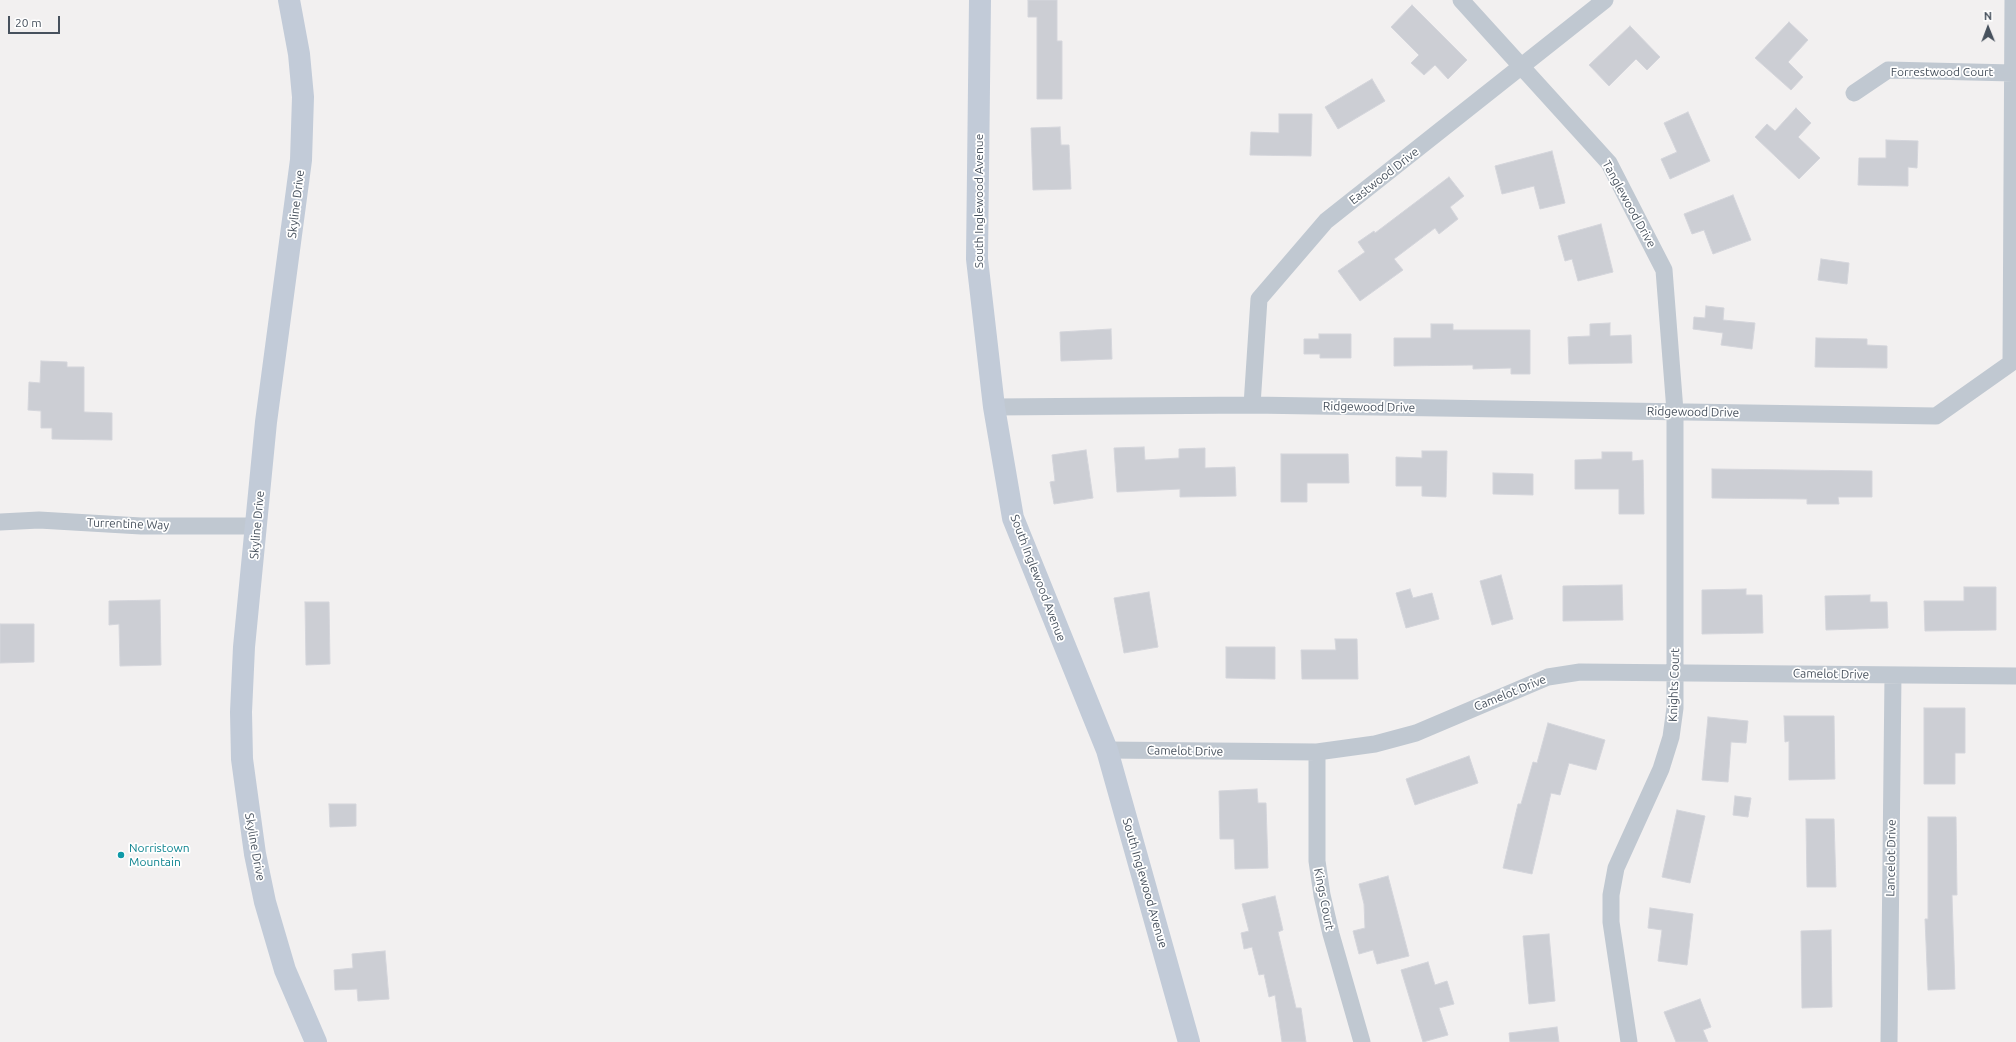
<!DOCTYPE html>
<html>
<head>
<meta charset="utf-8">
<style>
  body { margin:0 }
  #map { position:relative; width:2016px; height:1042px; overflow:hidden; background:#f2f0f0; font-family:Ubuntu,sans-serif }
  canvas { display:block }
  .north { position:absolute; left:1968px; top:8px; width:40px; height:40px; -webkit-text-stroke:3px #fff; paint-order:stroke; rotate:359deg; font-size:11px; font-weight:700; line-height:16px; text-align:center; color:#47515d }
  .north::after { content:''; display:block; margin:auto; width:14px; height:18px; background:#47515d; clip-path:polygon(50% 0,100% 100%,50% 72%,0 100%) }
  .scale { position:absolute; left:8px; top:16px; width:52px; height:18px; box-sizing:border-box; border:2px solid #47515d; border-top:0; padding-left:5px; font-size:12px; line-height:14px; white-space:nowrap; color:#47515d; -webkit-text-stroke:3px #fff; paint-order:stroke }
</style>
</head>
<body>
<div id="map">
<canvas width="2016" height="1042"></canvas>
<div class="north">N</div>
<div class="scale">20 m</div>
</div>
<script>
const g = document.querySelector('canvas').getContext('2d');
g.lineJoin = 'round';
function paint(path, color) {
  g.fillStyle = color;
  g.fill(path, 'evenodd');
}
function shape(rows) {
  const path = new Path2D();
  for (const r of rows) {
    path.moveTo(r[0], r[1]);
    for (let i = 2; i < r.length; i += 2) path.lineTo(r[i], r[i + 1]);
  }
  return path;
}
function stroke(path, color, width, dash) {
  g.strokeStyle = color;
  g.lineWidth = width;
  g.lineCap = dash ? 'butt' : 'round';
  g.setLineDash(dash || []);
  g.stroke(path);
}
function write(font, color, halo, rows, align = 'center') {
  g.font = font + ' Ubuntu,sans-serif';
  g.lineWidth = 3.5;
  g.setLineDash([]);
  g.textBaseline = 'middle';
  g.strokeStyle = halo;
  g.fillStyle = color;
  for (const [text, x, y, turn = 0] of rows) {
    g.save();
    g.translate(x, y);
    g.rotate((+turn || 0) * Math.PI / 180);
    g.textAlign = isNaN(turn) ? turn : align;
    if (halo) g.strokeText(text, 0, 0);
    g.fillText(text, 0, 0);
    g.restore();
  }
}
const building = shape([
  [1028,0,1057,0,1057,41,1062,41,1062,99,1037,99,1037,17,1028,17,1028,0],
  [1412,5,1467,60,1448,79,1435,65,1424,75,1411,63,1419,55,1391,27,1412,5],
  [1789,22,1808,40,1788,62,1803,77,1791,90,1755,58,1789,22],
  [1630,26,1660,57,1647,70,1636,59,1609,86,1589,65,1630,26],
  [1372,79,1385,101,1338,129,1325,107,1372,79],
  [1796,108,1811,123,1798,137,1820,158,1799,179,1755,137,1767,124,1775,131,1796,108],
  [1688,112,1710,161,1670,179,1661,159,1677,152,1664,123,1688,112],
  [1279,114,1312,114,1311,156,1250,155,1251,132,1279,133,1279,114],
  [1060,127,1061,145,1069,145,1071,189,1033,190,1031,128,1060,127],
  [1886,140,1918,141,1917,168,1908,167,1908,186,1858,185,1859,158,1886,158,1886,140],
  [1552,151,1565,203,1540,209,1534,186,1502,194,1495,166,1552,151],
  [1449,177,1464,196,1450,207,1458,219,1439,234,1435,228,1394,259,1403,270,1360,301,1338,271,1365,252,1358,242,1374,231,1375,233,1449,177],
  [1733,195,1751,240,1713,254,1704,230,1692,234,1684,214,1733,195],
  [1601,224,1613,272,1578,281,1572,259,1565,261,1558,236,1601,224],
  [1821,259,1849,263,1847,284,1818,280,1821,259],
  [1706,306,1724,308,1723,320,1755,323,1752,349,1721,345,1723,333,1693,329,1694,317,1705,318,1706,306],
  [1610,323,1610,336,1631,335,1632,363,1569,364,1568,337,1590,336,1590,324,1610,323],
  [1431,324,1453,324,1453,330,1530,330,1530,374,1511,374,1511,368,1473,369,1473,365,1394,366,1394,338,1431,338,1431,324],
  [1111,329,1112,359,1061,361,1060,332,1111,329],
  [1319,334,1351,334,1351,358,1320,358,1320,354,1304,354,1304,339,1319,339,1319,334],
  [1816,338,1867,339,1867,345,1887,346,1887,368,1815,367,1816,338],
  [41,361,67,362,67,367,84,367,84,412,112,413,112,440,52,439,52,428,41,428,41,411,28,410,29,382,40,383,41,361],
  [1144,447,1145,460,1179,458,1179,449,1205,448,1205,468,1235,467,1236,496,1180,497,1180,489,1117,492,1114,448,1144,447],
  [1086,450,1093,498,1054,504,1050,482,1055,481,1052,455,1086,450],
  [1422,451,1447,451,1446,497,1422,496,1422,486,1396,486,1396,457,1422,458,1422,451],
  [1602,452,1632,452,1632,461,1643,460,1644,514,1619,514,1619,489,1575,489,1575,460,1602,459,1602,452],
  [1281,454,1348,454,1349,483,1307,483,1307,502,1281,502,1281,454],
  [1712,469,1872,471,1872,497,1838,497,1839,504,1807,504,1807,499,1712,498,1712,469],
  [1493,473,1533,474,1533,495,1493,494,1493,473],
  [1501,575,1513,619,1492,625,1480,581,1501,575],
  [1622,585,1623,620,1563,621,1563,586,1622,585],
  [1964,587,1996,587,1996,630,1925,631,1924,601,1964,601,1964,587],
  [1410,589,1413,598,1432,593,1439,619,1406,628,1396,593,1410,589],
  [1746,589,1746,595,1762,595,1763,633,1702,634,1702,590,1746,589],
  [1149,592,1158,647,1124,653,1114,598,1149,592],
  [1870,595,1870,602,1887,602,1888,628,1826,630,1825,596,1870,595],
  [160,600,161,665,120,666,119,624,109,625,109,601,160,600],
  [305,602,329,602,330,664,306,665,305,602],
  [0,624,34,624,34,662,0,663,0,624],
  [1335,639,1357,639,1358,679,1302,679,1301,650,1336,650,1335,639],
  [1226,647,1275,647,1275,679,1226,678,1226,647],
  [1924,708,1965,708,1965,753,1955,753,1955,784,1924,784,1924,708],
  [1784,716,1834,716,1835,779,1789,780,1789,741,1785,742,1784,716],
  [1708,717,1748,721,1746,743,1731,742,1728,782,1702,780,1708,717],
  [1548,723,1605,740,1596,770,1569,763,1560,795,1551,793,1532,874,1503,868,1518,804,1521,804,1533,762,1537,763,1548,723],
  [1469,756,1478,783,1415,805,1406,779,1469,756],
  [1257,789,1258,803,1266,803,1268,868,1235,869,1234,839,1220,839,1219,791,1257,789],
  [1735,796,1751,798,1748,817,1733,815,1735,796],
  [329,804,356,804,356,826,330,827,329,804],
  [1677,810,1705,816,1690,883,1662,877,1677,810],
  [1928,817,1956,817,1957,895,1952,895,1955,989,1928,990,1925,919,1928,919,1928,817],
  [1806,819,1834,819,1836,887,1807,887,1806,819],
  [1388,876,1409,956,1377,964,1373,950,1359,954,1353,931,1365,928,1364,904,1359,884,1388,876],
  [1275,896,1283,930,1278,932,1296,1008,1301,1008,1306,1042,1282,1042,1275,995,1269,997,1264,974,1259,975,1252,947,1244,949,1241,933,1249,931,1242,904,1275,896],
  [1650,908,1693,914,1687,965,1658,961,1662,930,1648,928,1650,908],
  [1831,930,1832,1007,1802,1008,1801,931,1831,930],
  [1549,934,1555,1001,1529,1004,1523,936,1549,934],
  [385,951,389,999,358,1001,357,989,335,990,334,970,353,968,352,954,385,951],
  [1428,962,1435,985,1447,981,1454,1004,1439,1008,1448,1035,1423,1042,1401,970,1428,962],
  [1700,999,1711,1027,1703,1030,1708,1042,1676,1042,1664,1012,1700,999],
  [1557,1027,1559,1042,1510,1042,1509,1033,1557,1027]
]);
const street = shape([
  [1461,0,1609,163,1664,270,1675,411,1675,708,1671,737,1661,769,1616,868,1611,895,1611,922,1629,1042],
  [1854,93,1888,70,2013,73],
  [1252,405,1259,299,1326,221,1605,0],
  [994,407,1252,405,1936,416,2011,363,2013,0],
  [0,522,39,520,141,526,257,526],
  [1107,750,1317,752,1375,744,1416,733,1548,677,1580,672,2016,676],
  [1317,752,1317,861,1322,895,1331,934,1362,1042],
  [1889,1042,1893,675]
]);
const secondary = shape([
  [289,0,299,54,303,97,301,160,266,422,244,647,241,712,242,759,255,854,265,902,285,970,316,1042],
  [980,0,977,259,994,407,1013,518,1107,750,1189,1042]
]);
const markers = [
  [121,855,4,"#0f9aa8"]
];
const streetNames = [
  ["Forrestwood Court",1942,72],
  ["Eastwood Drive",1384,176,-38],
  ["South Inglewood Avenue",979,201,-90],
  ["Skyline Drive",296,204,-83],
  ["Tanglewood Drive",1629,204,61],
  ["Ridgewood Drive",1369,407,1],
  ["Ridgewood Drive",1693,412,1],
  ["Turrentine Way",128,524,2],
  ["Skyline Drive",257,525,-85],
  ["South Inglewood Avenue",1038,578,69],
  ["Camelot Drive",1831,674,1],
  ["Knights Court",1674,685,-88],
  ["Camelot Drive",1510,693,-22],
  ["Camelot Drive",1185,751,1],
  ["Skyline Drive",255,847,80],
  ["Lancelot Drive",1891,858,-89],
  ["South Inglewood Avenue",1145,883,74],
  ["Kings Court",1324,899,79]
];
const cultureNames = [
  ["Norristown",129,848],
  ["Mountain",129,862]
];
paint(building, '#ccced4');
stroke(building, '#d4d5db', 1);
stroke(street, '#c0c8d1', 17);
stroke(secondary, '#c2cbd8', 22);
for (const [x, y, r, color] of markers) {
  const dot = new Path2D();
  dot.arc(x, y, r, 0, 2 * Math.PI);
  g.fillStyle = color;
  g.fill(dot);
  stroke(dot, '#fff', 1.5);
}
write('12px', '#47515d', '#fff', streetNames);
write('12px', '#0d838f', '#fff', cultureNames, 'left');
</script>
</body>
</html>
